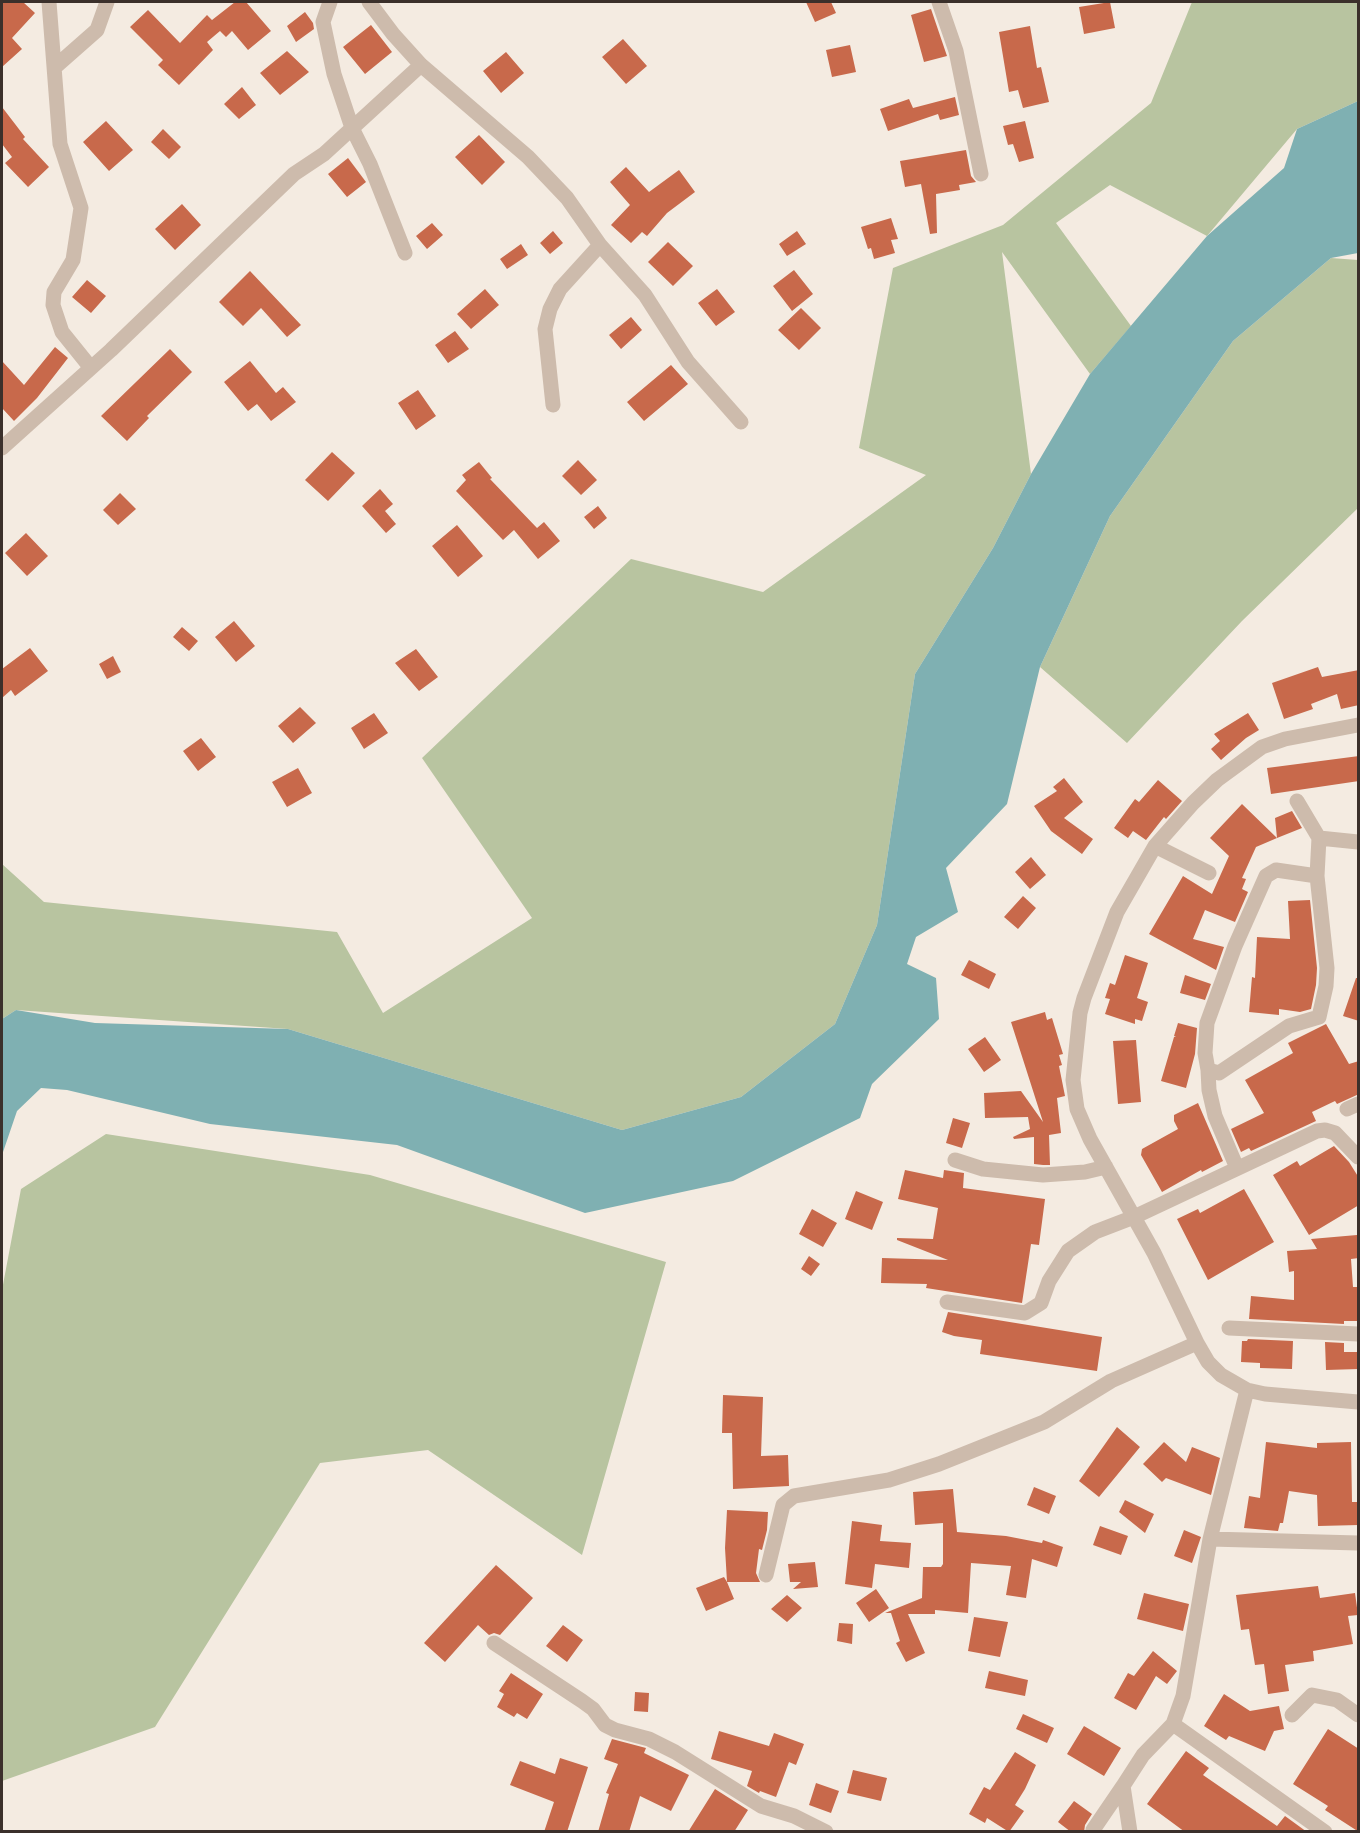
<!DOCTYPE html>
<html>
<head>
<meta charset="utf-8">
<style>
  body { margin:0 }
  #map { position:relative; width:1360px; height:1833px; overflow:hidden; background:#f4ebe1; font-family:Commissioner,sans-serif }
  canvas { display:block }
  .frame { position:absolute; inset:0; border:3px solid #3b302b; pointer-events:none }
</style>
</head>
<body>
<div id="map">
<canvas width="1360" height="1833"></canvas>
<div class="frame"></div>
</div>
<script>
const g = document.querySelector('canvas').getContext('2d');
g.lineJoin = 'round';
function paint(path, color) {
  g.fillStyle = color;
  g.fill(path, 'evenodd');
}
function shape(rows) {
  const path = new Path2D();
  for (const r of rows) {
    path.moveTo(r[0], r[1]);
    for (let i = 2; i < r.length; i += 2) path.lineTo(r[i], r[i + 1]);
  }
  return path;
}
function stroke(path, color, width, dash) {
  g.strokeStyle = color;
  g.lineWidth = width;
  g.lineCap = dash ? 'butt' : 'round';
  g.setLineDash(dash || []);
  g.stroke(path);
}
const green = shape([
  [1192,2,1358,2,1358,101,1297,129,1207,236,1110,185,1056,223,1131,326,1090,374,1002,252,1031,474,993,548,915,674,877,925,835,1024,741,1097,622,1130,288,1029,16,1010,2,1019,2,864,44,902,337,932,383,1013,532,918,422,758,631,559,763,592,926,475,859,448,893,268,1003,225,1151,103],
  [1331,258,1358,260,1358,508,1242,621,1127,743,1040,667,1110,516,1233,341],
  [106,1134,370,1175,666,1262,582,1555,428,1450,320,1463,155,1727,2,1781,2,1290,21,1189]
]);
const water = shape([
  [1358,101,1358,253,1331,258,1233,341,1110,516,1040,667,1007,804,946,868,958,912,916,937,907,964,936,978,939,1019,872,1084,860,1118,733,1181,585,1213,397,1145,210,1124,67,1090,41,1088,17,1111,2,1155,2,1019,16,1010,95,1023,288,1029,622,1130,741,1097,835,1024,877,925,915,674,993,548,1031,474,1090,374,1207,236,1284,168,1297,129]
]);
const building = shape([
  [2,2,23,2,35,13,12,38,22,49,2,67],
  [235,2,246,2,271,31,248,50,232,31,226,37,220,31,207,42,213,50,179,85,158,65,163,60,130,27,148,10,180,43,207,15,212,20],
  [806,2,831,2,836,13,815,22],
  [1110,2,1115,28,1084,34,1079,7],
  [931,9,947,56,924,62,911,15],
  [305,12,313,23,314,29,296,42,287,26],
  [371,25,392,52,365,74,343,47],
  [1030,26,1037,68,1041,67,1049,102,1023,108,1018,90,1009,92,999,32],
  [623,39,647,66,626,84,602,57],
  [850,45,856,72,832,77,826,50],
  [287,51,309,72,280,95,260,73],
  [506,52,524,73,501,93,483,71],
  [242,87,256,105,239,119,224,104],
  [955,97,959,115,940,120,938,114,888,131,880,109,909,99,913,108],
  [2,107,25,137,23,139,49,167,28,187,5,163,12,157,2,144],
  [106,121,133,150,109,171,83,142],
  [1025,121,1034,158,1019,162,1013,144,1008,145,1003,126],
  [163,129,181,147,169,159,151,142],
  [479,135,505,162,482,185,455,157],
  [966,150,971,176,976,182,959,185,960,190,936,194,937,233,930,234,921,184,905,187,900,161],
  [348,158,366,182,347,197,328,174],
  [626,167,649,192,679,170,695,192,667,213,647,236,642,232,631,243,611,225,630,205,610,182],
  [182,204,201,225,175,250,155,229],
  [891,218,898,239,891,240,895,253,874,259,871,248,868,249,861,227],
  [432,223,443,235,427,249,416,236],
  [553,231,563,243,550,254,540,243],
  [797,231,806,244,787,256,779,244],
  [668,242,693,266,673,286,648,262],
  [521,244,528,255,507,269,500,259],
  [794,270,813,294,792,311,773,286],
  [250,271,301,325,287,337,261,308,243,326,219,302],
  [87,280,106,296,91,313,72,297],
  [485,289,499,305,471,329,457,314],
  [717,289,735,312,716,326,698,303],
  [801,308,821,328,799,350,778,330],
  [631,317,642,330,621,349,609,335],
  [455,331,469,349,448,363,435,345],
  [55,347,68,358,37,398,14,421,2,408,2,361,24,385],
  [170,349,192,372,147,416,149,418,127,441,101,416],
  [250,361,276,393,283,387,296,402,271,421,257,404,248,411,224,382],
  [671,365,688,384,644,421,627,402],
  [418,390,436,416,416,430,398,403],
  [332,452,355,473,328,501,305,480],
  [578,460,597,480,581,495,562,476],
  [479,462,492,478,490,479,537,528,544,522,560,541,538,559,514,530,503,540,456,491,466,480,462,475],
  [380,489,393,504,385,511,396,524,386,533,362,506],
  [120,493,136,509,118,525,103,510],
  [598,506,607,518,594,529,584,517],
  [457,525,483,556,458,577,432,546],
  [26,533,48,556,27,576,5,553],
  [234,621,255,646,236,662,215,637],
  [182,627,198,641,189,651,173,637],
  [30,648,48,671,15,696,11,690,2,698,2,669],
  [416,649,438,677,419,691,395,663],
  [113,656,121,672,107,679,99,664],
  [1318,667,1322,677,1359,670,1359,705,1341,709,1337,694,1311,704,1313,709,1284,719,1272,683],
  [300,707,316,723,293,743,278,726],
  [374,713,388,733,364,749,351,728],
  [1248,713,1259,730,1246,738,1221,760,1211,749,1220,741,1214,734],
  [201,738,216,757,198,771,183,751],
  [1359,756,1359,781,1271,794,1267,768],
  [298,768,312,793,287,807,272,782],
  [1064,778,1083,802,1064,818,1093,839,1082,854,1051,831,1034,806,1057,791,1053,787],
  [1158,780,1182,801,1166,819,1164,817,1146,840,1133,831,1128,838,1114,828,1135,799,1139,802],
  [1242,804,1277,838,1256,847,1242,878,1246,879,1242,889,1248,892,1235,922,1205,910,1193,939,1224,947,1216,970,1149,934,1183,876,1212,894,1229,856,1210,838],
  [1292,811,1302,828,1277,838,1275,818],
  [1031,857,1046,875,1030,889,1015,872],
  [1023,896,1036,908,1018,929,1004,917],
  [1310,900,1317,968,1316,985,1311,1009,1300,1012,1279,1009,1279,1015,1249,1012,1252,977,1255,978,1257,937,1290,939,1288,901],
  [1125,955,1148,963,1137,998,1148,1002,1142,1021,1135,1019,1135,1024,1105,1014,1110,999,1105,998,1110,983,1115,985],
  [969,960,996,974,989,989,961,975],
  [1185,975,1211,984,1205,1000,1180,993],
  [1356,978,1359,978,1359,1021,1343,1016],
  [1045,1012,1047,1020,1052,1018,1063,1054,1059,1055,1062,1065,1059,1066,1065,1096,1057,1098,1061,1133,1049,1135,1050,1165,1043,1165,1034,1164,1034,1137,1014,1139,1013,1137,1030,1129,1028,1117,985,1118,984,1093,1021,1091,1043,1122,1011,1022],
  [1178,1023,1197,1028,1195,1054,1186,1088,1161,1081,1174,1037,1176,1037,1174,1036],
  [1326,1024,1349,1064,1359,1061,1359,1094,1337,1104,1335,1101,1312,1112,1316,1121,1251,1151,1249,1148,1241,1152,1231,1129,1264,1113,1245,1080,1293,1053,1288,1043],
  [985,1037,1001,1060,984,1072,968,1049],
  [1136,1040,1141,1102,1118,1104,1113,1041],
  [1198,1103,1223,1161,1202,1172,1201,1170,1162,1192,1141,1155,1142,1149,1178,1129,1174,1121,1174,1115],
  [953,1118,970,1123,962,1148,946,1143],
  [1334,1146,1349,1162,1359,1178,1359,1205,1309,1235,1273,1175,1297,1161,1300,1166],
  [905,1170,943,1178,944,1170,964,1173,963,1188,1045,1199,1039,1245,1031,1244,1022,1303,926,1288,927,1284,881,1283,882,1258,948,1260,897,1240,897,1238,933,1239,938,1208,898,1199],
  [1244,1189,1274,1242,1208,1280,1177,1219,1198,1209,1200,1213],
  [856,1191,883,1202,872,1230,845,1219],
  [812,1209,837,1223,823,1247,799,1234],
  [1357,1235,1359,1258,1351,1259,1353,1287,1359,1287,1359,1321,1344,1321,1344,1324,1249,1319,1251,1296,1294,1300,1294,1271,1289,1272,1287,1251,1317,1249,1311,1239],
  [809,1256,820,1264,811,1276,801,1269],
  [948,1312,1102,1337,1097,1371,980,1354,982,1340,954,1336,942,1332],
  [1248,1339,1293,1341,1292,1369,1260,1368,1260,1363,1241,1362,1242,1341,1247,1341],
  [1325,1342,1344,1343,1344,1352,1359,1352,1359,1369,1326,1370],
  [723,1395,763,1397,761,1456,788,1455,789,1486,733,1489,732,1433,722,1433],
  [1117,1427,1140,1447,1099,1497,1079,1481],
  [1164,1442,1186,1462,1192,1447,1220,1458,1211,1495,1166,1478,1162,1482,1143,1464],
  [1266,1442,1317,1448,1317,1443,1351,1442,1352,1502,1359,1502,1359,1525,1318,1526,1317,1495,1289,1491,1283,1523,1280,1523,1278,1531,1244,1528,1249,1496,1260,1498],
  [1034,1487,1056,1496,1049,1514,1027,1505],
  [953,1489,957,1532,1006,1536,1042,1543,1043,1540,1063,1547,1057,1567,1032,1559,1026,1598,1006,1595,1011,1566,971,1563,968,1613,935,1610,935,1614,908,1614,925,1653,906,1662,896,1643,900,1641,891,1613,885,1613,922,1598,923,1567,941,1567,943,1564,943,1523,915,1525,913,1492],
  [1125,1500,1154,1514,1145,1533,1119,1512],
  [727,1510,768,1512,767,1530,762,1550,759,1549,756,1573,760,1582,727,1582,734,1599,706,1611,696,1588,724,1577,727,1582,725,1548],
  [852,1521,882,1525,880,1541,911,1543,909,1568,875,1564,872,1588,845,1584],
  [1100,1526,1128,1536,1121,1555,1093,1545],
  [1184,1530,1201,1537,1192,1563,1174,1556],
  [815,1562,818,1587,793,1589,801,1582,790,1582,788,1564],
  [496,1565,533,1598,500,1635,494,1633,489,1635,478,1625,445,1662,424,1643],
  [1318,1586,1320,1598,1355,1593,1358,1615,1348,1616,1353,1644,1313,1651,1314,1661,1285,1665,1289,1691,1268,1694,1264,1664,1255,1665,1249,1629,1241,1630,1236,1595],
  [876,1589,889,1608,869,1622,856,1603],
  [1144,1593,1189,1604,1183,1631,1137,1619],
  [787,1595,802,1608,787,1622,771,1609],
  [974,1617,1008,1622,1000,1657,968,1651],
  [839,1623,853,1624,852,1644,837,1641],
  [563,1625,583,1640,567,1662,546,1646],
  [1153,1651,1177,1671,1167,1684,1156,1676,1136,1710,1114,1698,1128,1673,1134,1676],
  [989,1671,1028,1680,1025,1696,985,1688],
  [511,1673,543,1694,527,1719,517,1713,514,1717,497,1707,504,1694,499,1691],
  [635,1692,649,1693,648,1712,634,1711],
  [1224,1694,1250,1711,1279,1706,1284,1729,1274,1731,1265,1751,1229,1736,1226,1740,1204,1726],
  [1023,1714,1054,1728,1047,1743,1016,1729],
  [1084,1726,1121,1748,1104,1776,1067,1754],
  [1328,1729,1359,1749,1359,1832,1325,1810,1328,1806,1293,1784],
  [719,1731,769,1746,774,1733,804,1744,796,1765,789,1762,776,1797,760,1791,759,1793,747,1786,752,1771,711,1759],
  [612,1739,646,1748,644,1753,689,1775,671,1811,640,1796,629,1832,598,1832,609,1794,606,1793,618,1764,604,1759],
  [1186,1751,1209,1768,1203,1775,1277,1826,1285,1816,1307,1832,1185,1832,1147,1804],
  [1015,1752,1036,1765,1025,1789,1015,1805,1024,1811,1009,1832,987,1818,985,1823,969,1814,984,1787,990,1790],
  [560,1758,588,1767,567,1832,544,1832,554,1802,510,1785,520,1761,555,1774],
  [853,1770,887,1778,881,1801,847,1793],
  [816,1783,839,1791,831,1813,809,1805],
  [715,1789,748,1810,734,1832,688,1832],
  [1074,1801,1092,1814,1085,1825,1084,1832,1071,1832,1058,1822]
]);
const minor = shape([
  [49,2,60,144,81,208,73,260,54,292,53,305,62,332,91,368],
  [330,2,323,22,334,74,352,128,370,164,405,253],
  [369,2,393,34,421,65,528,157,567,198,600,245,645,295,688,362,741,422],
  [939,2,956,51,981,174],
  [55,67,97,30,107,2],
  [553,405,545,329,550,309,560,289,600,245],
  [2,448,111,350,294,174,324,154,421,65],
  [1358,725,1285,739,1262,747,1217,780,1193,803,1155,846,1117,912,1084,998,1080,1013,1073,1080,1077,1109,1090,1139,1154,1253,1197,1343,1208,1362,1221,1375,1247,1390,1265,1394,1358,1402],
  [1297,801,1319,838,1358,842],
  [1155,846,1209,873],
  [1276,870,1317,876,1327,968,1326,986,1319,1017,1289,1026,1219,1073,1208,1070,1205,1053,1207,1023,1235,946,1266,876,1276,870],
  [1317,876,1319,838],
  [1208,1070,1209,1090,1215,1116,1237,1168],
  [1347,1109,1358,1104],
  [955,1160,983,1169,1043,1175,1085,1172,1106,1167],
  [947,1302,1025,1313,1041,1303,1049,1281,1068,1251,1095,1232,1134,1217,1317,1131,1325,1130,1335,1133,1358,1157],
  [1229,1328,1358,1334],
  [1210,1539,1358,1543],
  [766,1575,783,1505,794,1496,889,1480,939,1464,1044,1422,1111,1381,1197,1343],
  [494,1643,582,1701,593,1709,605,1725,615,1730,649,1739,675,1752,761,1806,794,1816,826,1832],
  [1292,1715,1312,1695,1337,1700,1358,1715],
  [1173,1724,1325,1832],
  [1093,1830,1123,1786],
  [1130,1832,1123,1786,1143,1755,1173,1724,1183,1696,1210,1539,1247,1390]
]);
paint(green, '#b8c4a0');
paint(water, '#7fb0b2');
paint(building, '#c8694b');
stroke(minor, '#cdbbac', 15);
</script>
</body>
</html>
